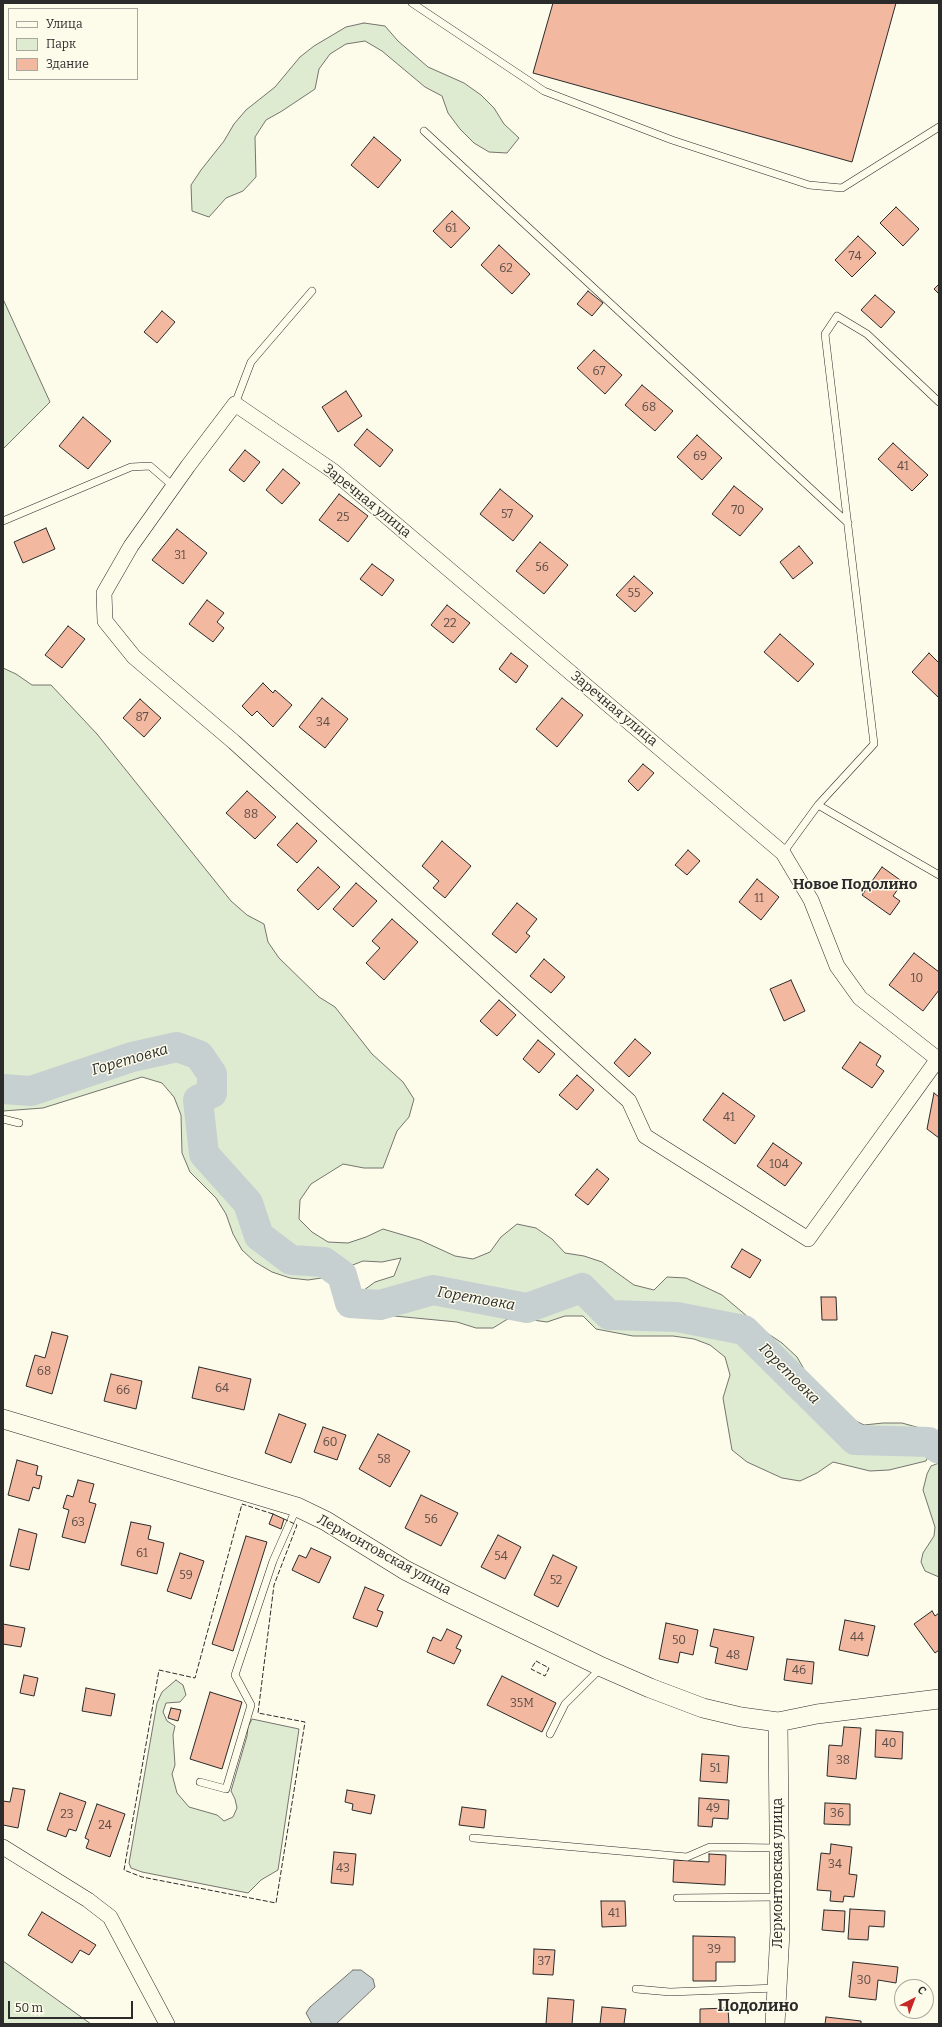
<!DOCTYPE html>
<html>
<head>
<meta charset="utf-8">
<style>
  body { margin:0 }
  #map { position:relative; width:942px; height:2027px; overflow:hidden; background:#fdfbea; font-family:Bitter,serif }
  canvas { display:block }
  .frame { position:absolute; inset:0; border:4px solid #2b2b2b; pointer-events:none }
  .legend { position:absolute; left:8px; top:8px; width:130px; height:72px; box-sizing:border-box; background:#fdfbea; border:1px solid #a9a89e; margin:0; padding:5px 7px; list-style:none; font-size:12px; color:#2b2b2b }
  .legend li { display:flex; align-items:center; gap:8px; height:20px }
  .legend b { width:20px; border:1px solid #a9a89e }
  .north { position:absolute; left:894px; top:1979px; width:40px; height:40px; box-sizing:border-box; background:#fdfbea; border:1px solid #a9a89e; border-radius:50%; rotate:42deg; font-size:11px; font-weight:700; line-height:16px; text-align:center; color:#2b2b2b }
  .north::after { content:''; display:block; margin:auto; width:14px; height:18px; background:#c62828; clip-path:polygon(50% 0,100% 100%,50% 72%,0 100%) }
  .scale { position:absolute; left:8px; top:2001px; width:125px; height:18px; box-sizing:border-box; border:2px solid #2b2b2b; border-top:0; padding-left:5px; font-size:12px; line-height:14px; white-space:nowrap; color:#2b2b2b; -webkit-text-stroke:3px #fdfbea; paint-order:stroke }
</style>
</head>
<body>
<div id="map">
<canvas width="942" height="2027"></canvas>
<div class="frame"></div>
<ul class="legend">
<li><b style="height:5px;background:#fdfbea"></b>Улица</li>
<li><b style="height:11px;background:#deebd1"></b>Парк</li>
<li><b style="height:11px;background:#f2b8a0"></b>Здание</li>
</ul>
<div class="north">С</div>
<div class="scale">50 m</div>
</div>
<script>
const g = document.querySelector('canvas').getContext('2d');
g.lineJoin = 'round';
function paint(path, color) {
  g.fillStyle = color;
  g.fill(path, 'evenodd');
}
function shape(rows) {
  const path = new Path2D();
  for (const r of rows) {
    path.moveTo(r[0], r[1]);
    for (let i = 2; i < r.length; i += 2) path.lineTo(r[i], r[i + 1]);
  }
  return path;
}
function stroke(path, color, width, dash) {
  g.strokeStyle = color;
  g.lineWidth = width;
  g.lineCap = dash ? 'butt' : 'round';
  g.setLineDash(dash || []);
  g.stroke(path);
}
function write(font, color, halo, rows, align = 'center') {
  g.font = font + ' Bitter,serif';
  g.lineWidth = 3;
  g.setLineDash([]);
  g.textBaseline = 'middle';
  g.strokeStyle = halo;
  g.fillStyle = color;
  for (const [text, x, y, turn = 0] of rows) {
    g.save();
    g.translate(x, y);
    g.rotate((+turn || 0) * Math.PI / 180);
    g.textAlign = isNaN(turn) ? turn : align;
    if (halo) g.strokeText(text, 0, 0);
    g.fillText(text, 0, 0);
    g.restore();
  }
}
const green = shape([
  [364,23,385,26,398,41,428,67,464,83,481,95,494,108,504,124,519,138,507,153,489,152,474,143,460,129,448,113,442,96,425,87,382,51,365,41,346,44,330,54,319,69,315,89,282,111,266,120,255,137,256,177,243,191,226,198,209,217,192,211,191,185,201,170,224,141,234,124,246,110,275,87,300,57,314,46,346,27,364,23],
  [3,299,50,402,3,449,3,299],
  [3,668,16,674,32,685,51,685,97,734,231,901,247,915,264,924,268,942,279,958,319,997,335,1007,372,1054,403,1082,414,1099,409,1117,397,1131,383,1168,364,1168,343,1164,311,1184,300,1200,299,1219,312,1232,328,1242,348,1243,366,1237,383,1229,420,1240,455,1256,473,1259,490,1252,501,1237,517,1224,536,1228,552,1239,565,1253,584,1256,602,1262,634,1285,654,1290,667,1277,686,1278,722,1295,767,1333,782,1343,797,1357,816,1390,846,1416,864,1425,883,1423,902,1423,920,1428,934,1443,926,1461,889,1470,870,1471,833,1462,817,1473,800,1481,782,1478,747,1462,732,1450,723,1398,730,1375,725,1357,710,1345,694,1339,673,1336,633,1336,596,1329,583,1316,565,1316,547,1322,511,1317,493,1328,476,1328,457,1322,384,1315,367,1310,360,1293,375,1282,394,1276,401,1258,382,1262,363,1261,345,1268,328,1277,308,1280,290,1278,272,1272,255,1262,242,1250,233,1234,226,1214,216,1198,190,1172,182,1153,181,1115,174,1097,162,1083,142,1077,43,1108,3,1111,3,668],
  [939,1463,939,1577,925,1571,921,1562,923,1553,934,1536,935,1527,923,1490,927,1474,931,1466,939,1463],
  [176,1680,183,1685,186,1695,180,1702,166,1703,163,1712,167,1721,175,1726,173,1735,175,1765,172,1774,177,1793,189,1807,217,1815,224,1821,233,1817,237,1808,235,1799,231,1791,247,1736,248,1727,252,1719,299,1729,278,1870,261,1880,248,1893,142,1872,131,1868,129,1863,157,1703,162,1692,176,1680],
  [3,1961,91,2024,3,2024,3,1961]
]);
const water = shape([
  [353,1970,361,1970,373,1979,375,1987,336,2024,312,2024,306,2013,310,2007,353,1970]
]);
const river = shape([
  [3,1089,31,1091,132,1057,177,1047,199,1055,212,1074,212,1093,198,1100,204,1154,248,1203,259,1236,291,1260,324,1262,342,1275,350,1303,380,1305,433,1290,527,1308,582,1288,609,1315,677,1317,744,1330,855,1440,929,1442,939,1449]
]);
const building = shape([
  [553,3,896,3,852,162,533,73,553,3],
  [374,137,401,160,378,188,351,165,374,137],
  [896,207,919,229,903,246,880,223,896,207],
  [452,211,470,228,451,248,433,231,452,211],
  [858,236,876,253,852,277,835,260,858,236],
  [499,245,530,274,512,294,481,265,499,245],
  [939,284,939,294,934,289,939,284],
  [588,291,603,303,592,316,577,304,588,291],
  [875,295,895,312,881,328,861,310,875,295],
  [162,311,175,322,157,343,144,332,162,311],
  [594,350,622,375,605,394,577,368,594,350],
  [642,385,673,411,655,431,625,405,642,385],
  [346,391,362,416,338,432,322,407,346,391],
  [83,417,111,441,88,469,59,446,83,417],
  [367,429,393,450,380,467,354,445,367,429],
  [697,435,722,458,702,480,677,457,697,435],
  [893,443,928,475,912,491,878,459,893,443],
  [245,450,260,462,244,482,229,470,245,450],
  [283,469,300,483,282,504,266,490,283,469],
  [734,486,763,509,740,536,712,514,734,486],
  [500,489,533,516,513,541,480,514,500,489],
  [339,494,368,516,348,542,319,520,339,494],
  [46,528,55,549,23,563,14,542,46,528],
  [177,529,207,553,183,584,152,560,177,529],
  [540,542,568,565,544,594,516,571,540,542],
  [799,546,813,563,793,579,780,562,799,546],
  [372,564,394,580,382,596,360,579,372,564],
  [634,576,653,593,635,612,616,595,634,576],
  [207,600,224,613,217,622,224,628,213,642,189,624,207,600],
  [447,605,470,623,453,643,431,625,447,605],
  [68,626,85,639,62,668,45,655,68,626],
  [780,634,814,664,798,682,764,652,780,634],
  [511,653,528,666,516,683,499,669,511,653],
  [929,653,939,663,939,698,912,672,929,653],
  [263,683,273,693,275,690,292,705,273,727,257,711,252,716,242,706,263,683],
  [322,698,348,719,325,748,299,727,322,698],
  [562,698,583,715,557,747,536,729,562,698],
  [140,699,161,718,144,737,123,718,140,699],
  [643,764,654,773,638,791,628,781,643,764],
  [247,791,276,817,255,839,226,813,247,791],
  [297,823,317,841,297,863,277,845,297,823],
  [442,841,471,866,445,898,433,888,439,881,422,866,442,841],
  [688,850,700,861,687,875,675,865,688,850],
  [318,867,340,887,318,910,297,890,318,867],
  [882,867,903,882,893,896,900,901,890,915,862,895,882,867],
  [757,879,779,897,761,920,739,902,757,879],
  [356,883,377,901,353,927,333,909,356,883],
  [517,903,537,919,526,933,530,936,516,953,492,934,517,903],
  [392,919,418,942,384,980,366,963,380,948,372,941,392,919],
  [914,953,939,972,939,990,923,1011,889,985,914,953],
  [544,959,565,977,551,993,530,976,544,959],
  [791,980,805,1011,784,1021,770,989,791,980],
  [499,1000,516,1015,497,1036,480,1021,499,1000],
  [635,1039,651,1053,629,1077,614,1063,635,1039],
  [538,1040,555,1054,539,1073,523,1059,538,1040],
  [860,1042,881,1056,876,1065,884,1071,872,1088,842,1068,860,1042],
  [577,1075,594,1090,577,1110,559,1095,577,1075],
  [723,1093,755,1116,735,1144,703,1120,723,1093],
  [934,1093,939,1097,939,1138,927,1129,934,1093],
  [773,1143,802,1163,785,1186,757,1166,773,1143],
  [597,1169,609,1179,588,1205,575,1195,597,1169],
  [742,1249,761,1260,750,1278,731,1267,742,1249],
  [821,1297,836,1297,837,1320,822,1320,821,1297],
  [52,1332,68,1336,52,1394,26,1386,35,1355,45,1358,52,1332],
  [199,1367,251,1379,244,1410,192,1398,199,1367],
  [111,1374,142,1381,136,1409,104,1401,111,1374],
  [279,1414,306,1424,291,1463,265,1453,279,1414],
  [323,1427,346,1435,337,1460,314,1452,323,1427],
  [378,1434,410,1451,390,1487,359,1469,378,1434],
  [17,1460,38,1466,36,1475,42,1476,39,1489,33,1487,29,1501,8,1495,17,1460],
  [78,1480,94,1484,89,1502,96,1504,85,1543,62,1537,69,1510,63,1508,67,1495,73,1497,78,1480],
  [421,1495,458,1513,441,1546,405,1528,421,1495],
  [273,1514,284,1519,281,1529,269,1524,273,1514],
  [131,1522,151,1526,148,1539,164,1543,157,1574,121,1565,131,1522],
  [19,1529,37,1534,29,1570,10,1566,19,1529],
  [498,1535,521,1547,505,1579,481,1567,498,1535],
  [246,1536,267,1542,233,1651,212,1644,246,1536],
  [311,1548,331,1557,319,1583,292,1570,299,1555,306,1558,311,1548],
  [180,1553,204,1561,191,1599,167,1591,180,1553],
  [553,1555,577,1567,558,1607,534,1595,553,1555],
  [365,1587,384,1595,377,1610,383,1612,377,1627,353,1618,365,1587],
  [932,1611,935,1616,939,1613,939,1650,935,1653,914,1624,932,1611],
  [845,1620,875,1626,868,1656,839,1650,845,1620],
  [666,1623,698,1630,693,1655,680,1652,678,1663,659,1659,666,1623],
  [3,1624,25,1628,21,1647,3,1644,3,1624],
  [447,1629,462,1636,456,1648,461,1650,454,1664,427,1652,433,1637,441,1641,447,1629],
  [714,1629,754,1637,747,1670,715,1663,718,1648,710,1646,714,1629],
  [787,1659,814,1662,812,1684,784,1680,787,1659],
  [24,1675,38,1678,34,1696,20,1693,24,1675],
  [502,1676,556,1703,542,1732,487,1705,502,1676],
  [86,1688,115,1694,111,1716,82,1711,86,1688],
  [210,1692,242,1702,222,1769,190,1759,210,1692],
  [171,1708,181,1710,178,1721,168,1718,171,1708],
  [844,1727,861,1728,856,1779,827,1776,829,1745,842,1746,844,1727],
  [876,1730,903,1732,902,1759,875,1757,876,1730],
  [702,1754,729,1756,727,1783,700,1781,702,1754],
  [13,1788,25,1790,18,1828,3,1825,3,1801,10,1802,13,1788],
  [347,1790,375,1795,371,1814,352,1810,353,1804,345,1802,347,1790],
  [60,1793,86,1802,76,1831,69,1829,66,1837,47,1830,60,1793],
  [699,1798,729,1800,728,1819,713,1818,712,1827,698,1826,699,1798],
  [825,1803,850,1804,850,1825,824,1824,825,1803],
  [97,1804,125,1814,110,1857,86,1848,89,1840,85,1838,97,1804],
  [462,1807,486,1810,484,1828,459,1825,462,1807],
  [831,1844,852,1847,849,1874,857,1875,854,1897,844,1896,843,1902,830,1901,831,1891,817,1890,821,1853,830,1854,831,1844],
  [334,1852,356,1854,353,1885,331,1883,334,1852],
  [709,1854,726,1855,725,1885,673,1882,674,1860,709,1862,709,1854],
  [601,1901,625,1901,626,1926,602,1927,601,1901],
  [850,1909,885,1911,884,1927,869,1926,868,1940,848,1939,850,1909],
  [824,1910,845,1911,844,1932,822,1930,824,1910],
  [42,1912,96,1945,89,1955,80,1950,72,1963,28,1935,42,1912],
  [693,1936,735,1937,735,1962,716,1962,716,1981,693,1981,693,1936],
  [534,1949,555,1950,553,1975,533,1974,534,1949],
  [853,1962,898,1967,896,1983,878,1980,876,2000,849,1997,853,1962],
  [548,1998,574,2000,572,2024,546,2024,548,1998],
  [602,2007,626,2009,624,2024,600,2024,602,2007],
  [728,2008,729,2024,700,2024,700,2009,728,2008],
  [826,2017,861,2021,861,2024,825,2024,826,2017]
]);
const service = shape([
  [412,3,544,91,672,140,809,185,842,188,939,127],
  [424,131,848,523],
  [235,404,251,362,312,291],
  [3,521,131,467,150,466,173,486],
  [818,805,939,875],
  [783,853,818,805,874,744,825,334,837,316,867,334,939,402],
  [3,1119,19,1123],
  [550,1734,565,1704,601,1668],
  [200,1782,226,1789,251,1705,235,1675,273,1561,296,1509],
  [473,1838,687,1857,710,1847,778,1848],
  [677,1898,778,1897],
  [636,1989,670,1992,777,1988]
]);
const minor = shape([
  [938,1059,808,1239,645,1136,629,1101,234,742,134,657,105,621,104,593,131,546,188,466,235,404,333,471,783,853,811,900,837,966,860,998,939,1060],
  [3,1847,88,1900,110,1917,167,2024]
]);
const tertiary = shape([
  [3,1419,297,1507,326,1521,405,1570,452,1594,602,1667,650,1688,703,1708,741,1717,778,1722,817,1714,939,1699],
  [775,2024,780,1932,778,1722]
]);
const fence = shape([
  [273,1514,242,1504,195,1678,159,1670,124,1870,142,1877,276,1903,305,1722,258,1713,274,1585,297,1525,284,1519],
  [536,1661,549,1668,545,1676,531,1669,536,1661]
]);
const numberNames = [
  ["61",451,229],
  ["74",855,257],
  ["62",506,269],
  ["67",599,372],
  ["68",649,408],
  ["69",700,457],
  ["41",903,467],
  ["70",738,511],
  ["57",507,515],
  ["25",343,518],
  ["31",180,556],
  ["56",542,568],
  ["55",634,594],
  ["22",450,624],
  ["87",142,718],
  ["34",323,723],
  ["88",251,815],
  ["11",759,899],
  ["10",917,979],
  ["41",729,1118],
  ["104",779,1165],
  ["68",44,1372],
  ["64",222,1389],
  ["66",123,1391],
  ["60",330,1443],
  ["58",384,1460],
  ["56",431,1520],
  ["63",78,1523],
  ["61",142,1554],
  ["54",501,1557],
  ["59",186,1576],
  ["52",556,1581],
  ["44",857,1638],
  ["50",679,1641],
  ["48",733,1656],
  ["46",799,1671],
  ["35М",522,1704],
  ["40",889,1744],
  ["38",843,1761],
  ["51",715,1769],
  ["49",713,1809],
  ["36",837,1814],
  ["23",67,1815],
  ["24",105,1826],
  ["34",835,1865],
  ["43",343,1869],
  ["41",614,1914],
  ["39",714,1950],
  ["37",544,1962],
  ["30",864,1981]
];
const streetNames = [
  ["Заречная улица",367,501,39],
  ["Заречная улица",614,709,40],
  ["Лермонтовская улица",384,1555,29],
  ["Лермонтовская улица",778,1873,-90]
];
const neighbourhoodNames = [
  ["Новое Подолино",855,885]
];
const waterNames = [
  ["Горетовка",130,1060,-16],
  ["Горетовка",476,1299,10],
  ["Горетовка",789,1374,45]
];
const quarterNames = [
  ["Подолино",758,2007]
];
paint(green, '#deebd1');
stroke(green, '#74746e', 1);
paint(water, '#c7d0d0');
stroke(water, '#74746e', 1);
stroke(river, '#c7d0d0', 30);
paint(building, '#f2b8a0');
stroke(building, '#2b2b2b', 1);
stroke(service, '#2b2b2b', 8);
stroke(minor, '#2b2b2b', 16);
stroke(tertiary, '#2b2b2b', 20);
stroke(service, '#fdfbea', 7);
stroke(minor, '#fdfbea', 15);
stroke(tertiary, '#fdfbea', 19);
stroke(fence, '#2b2b2b', 1, [5, 2]);
write('12px', '#5d4e48', null, numberNames);
write('14px', '#2b2b2b', '#fdfbea', streetNames);
write('bold 15px', '#2b2b2b', '#fdfbea', neighbourhoodNames);
write('italic 15px', '#2b2b2b', '#fdfbea', waterNames);
write('bold 16px', '#2b2b2b', '#fdfbea', quarterNames);
</script>
</body>
</html>
